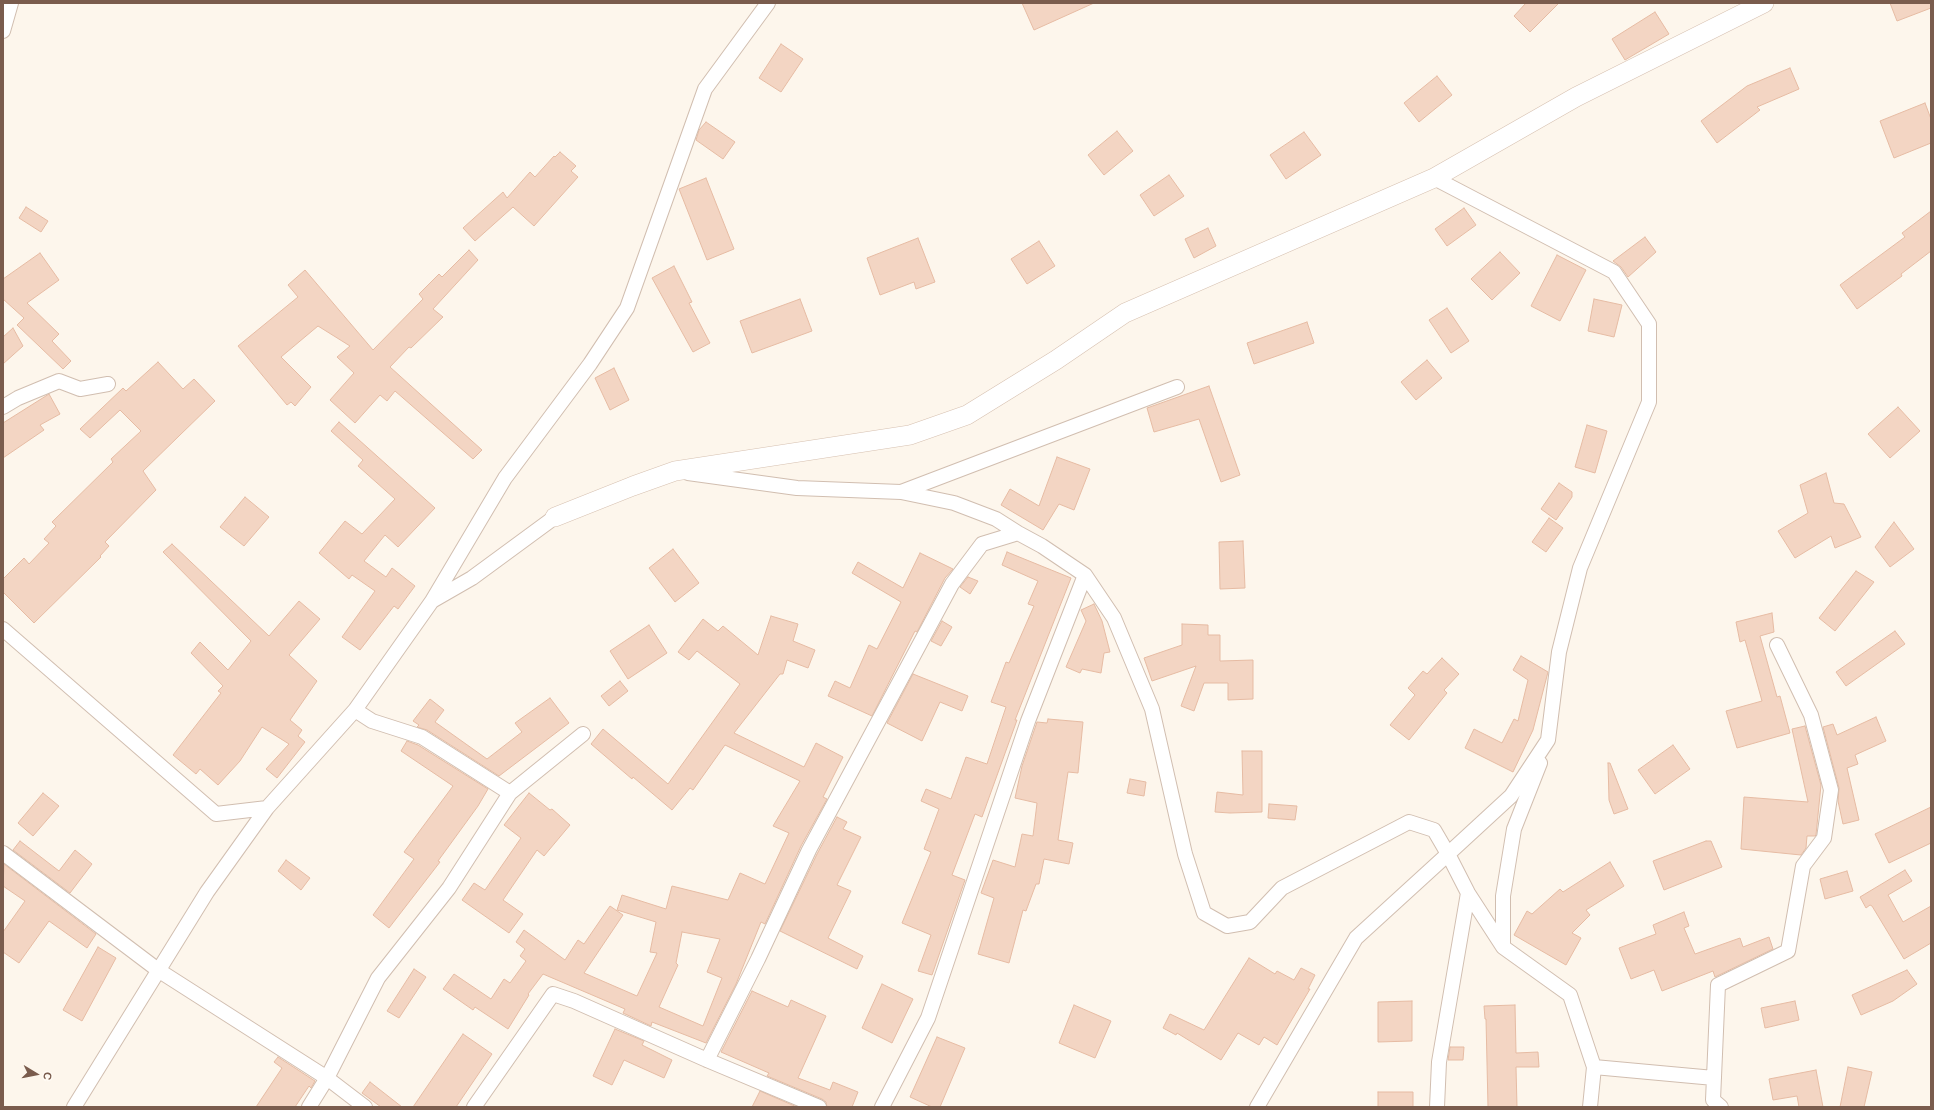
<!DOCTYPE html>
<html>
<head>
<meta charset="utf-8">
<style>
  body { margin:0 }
  #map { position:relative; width:1934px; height:1110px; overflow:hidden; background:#fdf6ec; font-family:Helvetica,sans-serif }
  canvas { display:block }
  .frame { position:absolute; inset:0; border:4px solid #7a5c4d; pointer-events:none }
  .north { position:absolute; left:16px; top:1054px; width:40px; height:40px; -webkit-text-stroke:3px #fffaf3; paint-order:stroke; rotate:100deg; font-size:11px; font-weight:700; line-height:16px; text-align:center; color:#7a5c4d }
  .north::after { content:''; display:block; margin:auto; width:14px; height:18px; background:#7a5c4d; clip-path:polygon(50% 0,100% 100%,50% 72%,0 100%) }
</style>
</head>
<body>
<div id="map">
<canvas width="1934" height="1110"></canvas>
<div class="frame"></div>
<div class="north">С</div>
</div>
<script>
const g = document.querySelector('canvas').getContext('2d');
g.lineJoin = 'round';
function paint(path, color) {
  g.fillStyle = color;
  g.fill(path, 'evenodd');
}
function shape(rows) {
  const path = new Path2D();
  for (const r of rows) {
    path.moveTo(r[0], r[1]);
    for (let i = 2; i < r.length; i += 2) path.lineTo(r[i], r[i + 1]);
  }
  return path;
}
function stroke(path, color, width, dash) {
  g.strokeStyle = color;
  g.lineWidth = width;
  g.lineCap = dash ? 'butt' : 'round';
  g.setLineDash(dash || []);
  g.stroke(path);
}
const building = shape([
  [1022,3,1094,3,1034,30,1022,3],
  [1526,3,1559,3,1530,32,1514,16,1526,3],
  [1890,3,1931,3,1931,8,1897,21,1890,3],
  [1655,12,1669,34,1625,60,1612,39,1655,12],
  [781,44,803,59,781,92,759,78,781,44],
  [1790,68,1799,89,1757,107,1760,110,1717,143,1701,121,1747,86,1790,68],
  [1437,76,1452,95,1419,122,1404,103,1437,76],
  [1925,103,1931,119,1931,143,1894,158,1880,121,1925,103],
  [706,122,735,142,723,159,696,140,699,130,706,122],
  [1117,131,1133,151,1104,175,1088,155,1117,131],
  [1304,132,1321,155,1286,179,1270,155,1304,132],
  [560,152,576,166,571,171,578,177,534,226,513,207,475,241,463,228,503,192,507,198,530,172,535,177,554,156,555,157,560,152],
  [1169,175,1184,196,1154,216,1140,195,1169,175],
  [706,178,734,249,707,260,679,189,706,178],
  [26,207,48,221,41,232,19,218,26,207],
  [1464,208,1476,225,1447,246,1435,229,1464,208],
  [1931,211,1931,251,1901,274,1902,276,1857,309,1840,285,1905,237,1902,233,1931,211],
  [1208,228,1216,246,1194,258,1185,239,1208,228],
  [1645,237,1656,252,1628,277,1621,267,1613,261,1645,237],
  [918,238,935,282,916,289,914,282,880,295,867,258,918,238],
  [1039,241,1055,266,1027,284,1011,259,1039,241],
  [469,250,478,260,433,309,443,317,411,348,409,347,390,367,482,450,473,459,395,391,387,401,380,395,355,423,330,400,354,373,337,357,350,346,318,326,281,357,311,387,295,406,291,402,287,405,238,346,298,297,288,285,305,270,373,350,423,299,419,294,439,274,442,277,469,250],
  [1500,252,1520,273,1492,300,1471,279,1500,252],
  [40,253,59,280,27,303,59,334,52,341,71,361,63,369,17,325,24,318,3,299,3,279,40,253],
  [1557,255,1586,270,1560,321,1531,306,1557,255],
  [674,266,692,302,689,303,710,343,693,352,652,278,674,266],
  [800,299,812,331,752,353,740,321,800,299],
  [1594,299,1622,305,1614,337,1588,331,1594,299],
  [1447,308,1469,341,1451,353,1429,320,1447,308],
  [1307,322,1314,343,1254,364,1247,343,1307,322],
  [13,328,23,346,3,364,3,337,13,328],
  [1427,360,1442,378,1416,400,1401,382,1427,360],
  [158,362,183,389,194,379,215,401,143,471,156,490,105,542,109,546,100,556,101,557,34,623,3,592,3,579,24,558,29,564,49,543,44,539,56,526,52,522,113,462,111,459,141,431,120,410,90,438,80,429,123,388,126,391,158,362],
  [614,368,629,400,610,410,595,378,614,368],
  [1209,386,1240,475,1221,482,1199,419,1154,432,1147,408,1209,386],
  [49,394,60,414,40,425,44,430,3,458,3,423,49,394],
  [1898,407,1920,431,1890,458,1868,434,1898,407],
  [339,422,435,508,398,547,385,535,364,561,386,577,392,568,415,586,398,609,394,606,360,650,342,637,375,591,352,575,349,579,319,553,345,521,362,534,395,499,358,466,363,460,331,431,339,422],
  [1587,425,1607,431,1595,473,1575,467,1587,425],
  [1057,457,1090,469,1074,510,1059,504,1043,530,1001,505,1010,489,1039,506,1057,457],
  [1826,473,1834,503,1844,504,1861,537,1835,548,1831,536,1795,558,1778,531,1808,513,1800,485,1826,473],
  [1559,483,1572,492,1572,497,1556,520,1541,509,1559,483],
  [245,497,269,517,244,546,220,527,245,497],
  [1549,518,1563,528,1546,552,1532,542,1549,518],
  [1894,522,1914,549,1890,567,1875,547,1894,522],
  [1243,541,1245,588,1220,589,1219,542,1243,541],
  [172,544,269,636,299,601,320,619,289,655,317,681,290,720,302,730,298,736,305,742,277,778,266,769,289,744,262,727,240,761,218,785,200,769,196,774,173,755,221,693,218,691,223,686,191,653,200,642,228,670,251,641,163,552,172,544],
  [673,549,699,583,675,602,649,568,673,549],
  [1007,552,1071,578,1015,720,1017,720,982,817,975,814,952,875,965,880,932,975,918,971,931,935,902,923,931,852,924,849,939,809,921,801,926,789,951,799,966,757,987,764,1006,707,991,702,1006,662,1009,663,1034,606,1028,604,1038,581,1002,565,1007,552],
  [920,553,953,569,945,578,917,632,915,631,872,716,828,696,835,681,850,688,869,645,877,649,901,602,852,573,858,562,903,588,920,553],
  [1856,571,1874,582,1835,631,1819,618,1856,571],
  [968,577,978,581,970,594,960,587,968,577],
  [1094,604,1102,621,1110,652,1104,653,1101,673,1082,669,1080,673,1066,667,1086,621,1081,610,1094,604],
  [1772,613,1774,632,1760,636,1777,697,1780,696,1790,733,1737,748,1726,711,1762,701,1745,640,1740,642,1736,622,1772,613],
  [771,616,798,624,793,641,815,650,808,668,787,660,783,674,780,674,734,733,804,767,816,743,843,757,823,797,827,799,801,846,765,924,761,922,736,984,706,1043,652,1022,651,1026,623,1013,625,1009,543,974,528,994,529,995,508,1029,475,1007,473,1010,443,989,454,974,491,999,504,979,510,983,526,961,520,956,525,949,516,942,524,930,565,960,578,940,584,944,610,906,623,915,584,973,637,996,657,953,650,952,656,922,617,910,622,895,666,909,672,886,728,900,740,873,765,884,789,833,773,826,800,781,725,745,693,790,690,788,672,810,633,777,632,779,591,744,603,729,668,784,740,684,697,651,689,660,678,652,703,619,718,631,723,626,758,655,771,616],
  [682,932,720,939,707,972,722,978,703,1026,659,1007,678,965,676,963,682,932],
  [942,621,952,627,941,646,931,641,942,621],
  [1182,624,1208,625,1208,635,1220,635,1220,661,1253,660,1253,699,1228,700,1228,683,1204,683,1194,711,1181,706,1196,666,1152,681,1144,658,1182,645,1182,624],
  [649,625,667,653,628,679,610,651,649,625],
  [1895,631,1905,644,1846,686,1836,672,1895,631],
  [1521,656,1548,672,1533,730,1513,772,1465,748,1474,729,1502,743,1514,719,1518,721,1528,680,1513,670,1521,656],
  [1442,658,1459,674,1444,690,1447,693,1409,740,1390,725,1415,695,1408,688,1423,671,1427,674,1442,658],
  [913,674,968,696,962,711,940,702,922,741,887,723,913,674],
  [620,681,628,691,609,706,601,696,620,681],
  [550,698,569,723,499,776,427,730,417,727,419,725,413,721,430,699,444,710,435,722,487,759,522,732,515,723,550,698],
  [1876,717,1886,741,1855,755,1858,764,1847,768,1859,820,1843,824,1838,801,1839,788,1823,727,1833,724,1837,735,1876,717],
  [1048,719,1083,722,1078,773,1068,772,1058,840,1073,843,1069,864,1044,859,1039,884,1036,884,1026,911,1023,910,1009,963,978,954,994,898,981,893,993,860,1015,867,1022,834,1033,836,1037,803,1015,798,1022,766,1037,722,1047,723,1048,719],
  [1805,726,1821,785,1816,835,1815,836,1807,836,1806,848,1801,855,1741,849,1744,797,1808,802,1792,729,1805,726],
  [407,741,418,745,488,789,478,806,438,861,440,862,389,928,373,915,414,859,404,852,453,786,401,751,407,741],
  [1673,745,1690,769,1655,794,1638,770,1673,745],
  [1242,751,1262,751,1262,812,1230,813,1215,812,1217,792,1243,795,1242,751],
  [1608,763,1610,763,1628,809,1614,814,1609,800,1608,763],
  [1130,779,1146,782,1144,796,1127,793,1130,779],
  [43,793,59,806,33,836,18,823,43,793],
  [529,793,550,810,552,809,570,825,544,856,537,850,503,900,523,914,509,933,462,900,474,883,485,890,521,838,504,825,529,793],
  [1269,804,1297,806,1295,820,1268,818,1269,804],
  [1931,807,1931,843,1889,863,1875,834,1931,807],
  [837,817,847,822,843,829,861,837,837,885,851,891,828,938,863,956,857,969,780,931,817,854,837,817],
  [20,841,59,871,75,850,92,864,70,893,13,850,20,841],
  [1706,841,1711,841,1722,867,1664,890,1653,861,1706,841],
  [286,860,310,878,301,890,278,871,286,860],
  [1610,862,1624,886,1586,910,1590,915,1572,933,1581,938,1566,965,1514,935,1527,911,1532,914,1560,889,1563,892,1610,862],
  [4,864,96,934,87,948,49,921,19,963,3,952,3,932,25,901,3,886,4,864],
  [1905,870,1912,881,1888,895,1903,922,1931,906,1931,943,1904,959,1872,906,1870,905,1866,908,1860,897,1905,870],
  [1847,871,1853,891,1825,899,1820,879,1847,871],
  [1684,912,1689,926,1684,928,1695,954,1740,938,1743,947,1769,937,1773,949,1715,977,1713,971,1662,991,1654,970,1631,979,1619,948,1656,934,1653,925,1684,912],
  [98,947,116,958,82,1021,63,1010,98,947],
  [1249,958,1275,974,1277,971,1294,980,1301,968,1315,975,1308,989,1310,989,1277,1045,1264,1037,1259,1045,1238,1033,1221,1060,1177,1033,1176,1035,1163,1028,1170,1014,1204,1030,1249,958],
  [414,969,426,977,399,1018,387,1011,414,969],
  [1907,970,1917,984,1893,1001,1861,1015,1852,995,1907,970],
  [882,984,913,999,892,1043,862,1028,882,984],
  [752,991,788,1007,791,1000,826,1016,798,1078,830,1090,833,1082,858,1092,852,1107,827,1107,826,1102,822,1099,767,1076,769,1073,721,1052,752,991],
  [1412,1001,1412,1041,1378,1042,1378,1002,1412,1001],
  [1795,1001,1799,1020,1765,1028,1761,1008,1795,1001],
  [1074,1005,1111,1021,1095,1058,1059,1043,1074,1005],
  [1515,1005,1516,1053,1538,1052,1539,1067,1516,1067,1517,1107,1488,1107,1486,1019,1485,1019,1484,1006,1515,1005],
  [615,1029,644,1041,642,1045,672,1060,664,1078,624,1060,612,1085,593,1076,615,1029],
  [463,1034,492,1054,456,1107,413,1107,463,1034],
  [937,1037,965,1048,940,1107,932,1107,910,1097,937,1037],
  [1450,1047,1464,1047,1463,1060,1448,1060,1450,1047],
  [278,1057,315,1081,311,1088,309,1086,295,1107,256,1107,282,1068,274,1062,278,1057],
  [1848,1067,1872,1072,1864,1107,1840,1107,1848,1067],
  [1816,1070,1823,1107,1799,1107,1797,1096,1773,1100,1769,1079,1816,1070],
  [370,1082,402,1107,381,1107,362,1093,370,1082],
  [760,1091,797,1107,752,1107,760,1091],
  [1378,1092,1413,1092,1413,1107,1378,1107,1378,1092]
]);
const street = shape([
  [3,31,11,3],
  [3,407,18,398,59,381,80,389,108,384],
  [688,473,797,488,901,492,954,503,996,519,1018,533,1042,546,1085,575,1114,618,1152,709,1185,854,1204,913,1227,926,1250,922,1282,888,1409,822,1434,830,1448,854,1511,796,1548,740,1559,652,1580,568,1649,402,1649,324,1614,272,1434,178],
  [901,492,1177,387],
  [432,601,472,578,555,517],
  [3,629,216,814,267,808,355,710,432,601,505,478,590,364,627,308,705,89,768,3],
  [355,710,372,721,422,737,510,793],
  [3,853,158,970,327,1078,365,1107],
  [1503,946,1503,896,1514,829,1540,763],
  [707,1060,758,959,809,850,952,584,982,544,1018,533],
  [74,1107,207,892,267,808],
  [309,1107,327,1078,378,978,449,888,510,793,583,734],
  [474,1107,553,994,574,1001,707,1060,819,1107],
  [882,1107,928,1018,1028,721,1085,575],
  [1257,1107,1356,938,1448,854,1468,893,1503,947,1570,995,1594,1067,1714,1078],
  [1437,1107,1439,1062,1468,893],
  [1590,1107,1594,1067],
  [1721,1107,1713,1100,1718,985,1788,951,1803,866,1824,838,1831,790,1811,715,1777,645]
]);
const secondary = shape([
  [555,517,633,486,675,471,910,435,967,415,1056,360,1125,313,1434,178,1576,97,1764,3]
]);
paint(building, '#f3d5c3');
stroke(building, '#e6bba3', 1);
stroke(street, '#d1beb0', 16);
stroke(secondary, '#d6c0b0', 20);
stroke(street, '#fff', 14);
stroke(secondary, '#fff', 19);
</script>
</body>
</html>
